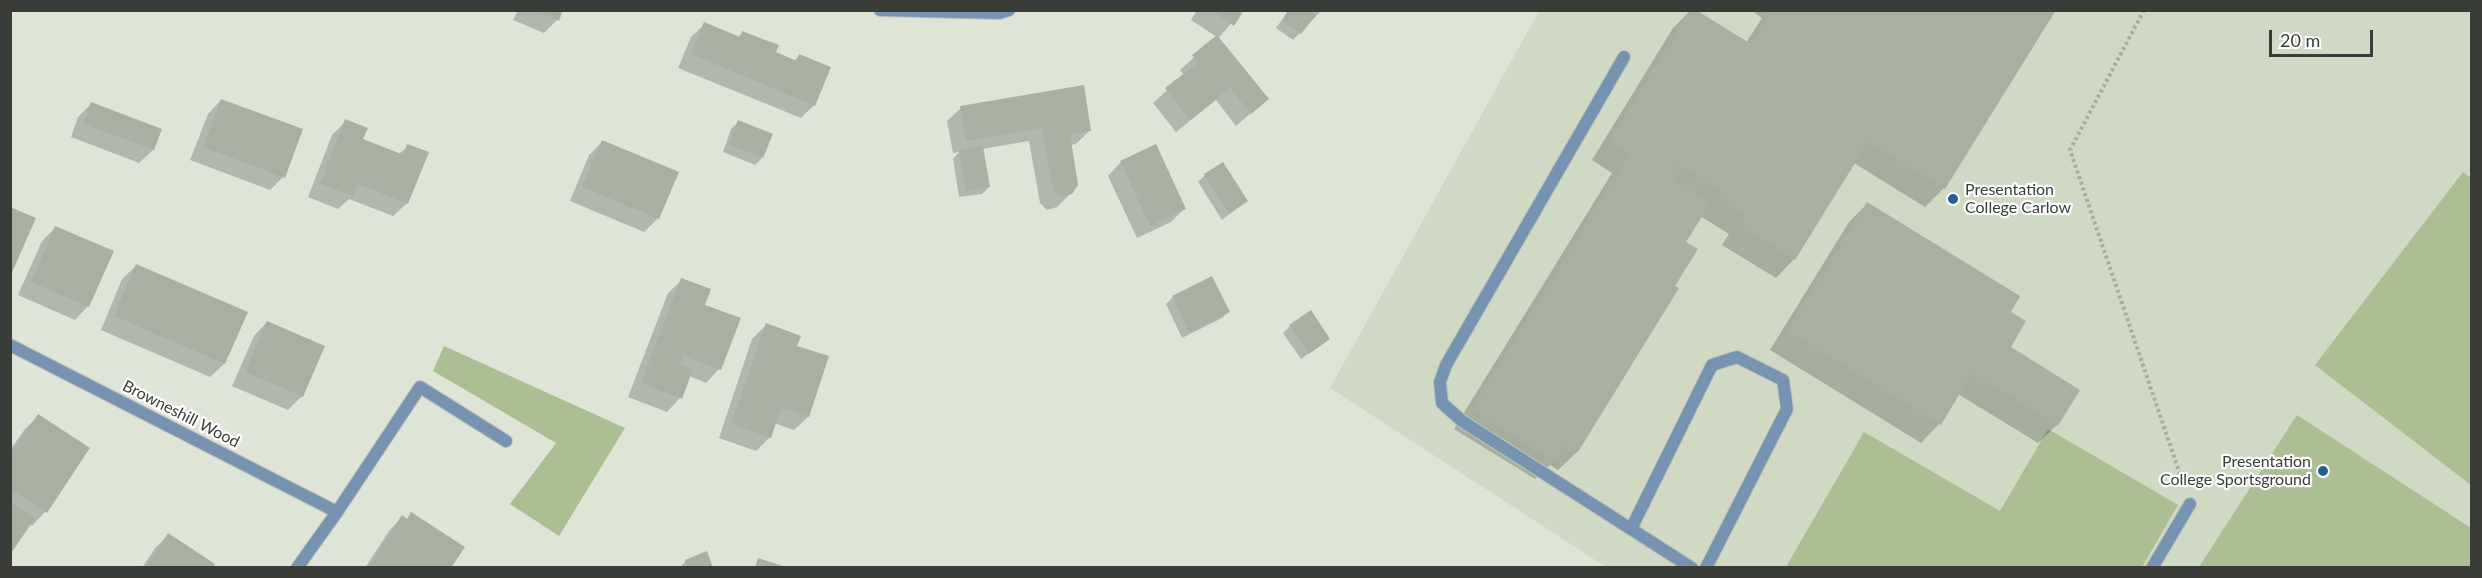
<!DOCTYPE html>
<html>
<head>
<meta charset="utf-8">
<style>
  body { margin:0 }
  #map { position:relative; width:2482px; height:578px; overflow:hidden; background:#dee5d6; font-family:Lato,sans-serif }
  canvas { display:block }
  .frame { position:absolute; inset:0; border:12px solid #3a3d37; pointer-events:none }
  .scale { position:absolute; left:2269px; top:30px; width:104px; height:27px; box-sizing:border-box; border:3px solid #3a3d37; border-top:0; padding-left:8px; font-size:18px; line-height:21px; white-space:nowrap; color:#3a3d37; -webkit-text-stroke:4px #fff; paint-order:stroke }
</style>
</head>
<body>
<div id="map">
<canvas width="2482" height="578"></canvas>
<div class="frame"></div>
<div class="scale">20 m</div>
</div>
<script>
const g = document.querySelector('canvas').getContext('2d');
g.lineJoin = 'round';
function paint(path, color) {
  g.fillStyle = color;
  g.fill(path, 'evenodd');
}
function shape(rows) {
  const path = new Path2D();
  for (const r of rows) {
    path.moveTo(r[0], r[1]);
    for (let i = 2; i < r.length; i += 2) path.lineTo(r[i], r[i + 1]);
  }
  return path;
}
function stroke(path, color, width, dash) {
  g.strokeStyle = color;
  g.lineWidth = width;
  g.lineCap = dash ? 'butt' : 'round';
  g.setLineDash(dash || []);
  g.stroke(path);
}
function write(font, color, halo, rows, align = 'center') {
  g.font = font + ' Lato,sans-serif';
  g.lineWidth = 4.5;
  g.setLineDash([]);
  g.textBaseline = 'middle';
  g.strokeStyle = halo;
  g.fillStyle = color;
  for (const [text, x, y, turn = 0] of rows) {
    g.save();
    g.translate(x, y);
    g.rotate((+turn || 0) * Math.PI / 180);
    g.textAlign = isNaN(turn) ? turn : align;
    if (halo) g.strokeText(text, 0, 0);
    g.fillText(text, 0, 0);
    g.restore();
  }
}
const built = shape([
  [1539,11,2471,11,2471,567,1606,567,1330,388]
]);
const green = shape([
  [2463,172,2472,179,2471,485,2315,365],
  [444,346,625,428,559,536,510,504,556,443,433,371],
  [2297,415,2471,528,2471,567,2199,567],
  [2048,429,2178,505,2142,567,1786,567,1864,432,2000,511]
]);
const shadow = shape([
  [518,10,561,10,557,20,544,33,513,20],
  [1197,10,1242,10,1218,39,1267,99,1236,126,1216,100,1176,132,1153,103,1184,75,1180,70,1217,37,1191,20],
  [1283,10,1322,10,1293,40,1276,28,1287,13],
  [1691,10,1746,43,1762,18,1751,10,2054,10,1943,189,1925,207,1854,163,1794,259,1776,278,1722,245,1729,234,1700,216,1684,242,1673,286,1677,289,1577,452,1558,470,1550,465,1535,479,1454,429,1612,173,1592,160,1673,28],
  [705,24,738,37,743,32,774,53,794,61,800,55,814,105,801,118,678,68,691,37],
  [221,100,283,177,270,190,190,160,208,114],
  [91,104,160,130,153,150,139,163,71,137,78,117],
  [961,108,1090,130,1076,144,1070,145,1071,193,1057,207,1047,210,1040,203,1029,141,982,149,989,187,982,194,959,197,953,159,959,152,953,153,947,121],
  [346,121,362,139,399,154,408,146,407,203,393,216,349,199,338,209,308,197,332,135],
  [738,122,762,158,755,165,723,152,731,129],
  [602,142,677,173,657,219,644,232,570,201,589,155],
  [1121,162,1184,209,1171,222,1137,238,1108,176],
  [1205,175,1246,201,1222,220,1198,182],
  [1867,204,2009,312,2009,347,2057,425,2038,443,1958,394,1939,424,1921,443,1770,350,1849,222],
  [56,227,88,306,75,320,18,295,42,241],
  [136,266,246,313,224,364,210,377,101,330,122,279],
  [682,280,703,306,739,319,719,369,706,383,689,376,680,398,667,412,628,397,668,293],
  [1173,297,1229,311,1222,318,1182,338,1166,304],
  [267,322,302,396,288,410,232,386,254,336],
  [766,325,795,347,808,417,794,430,774,423,770,437,756,451,719,438,752,339],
  [1290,326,1328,339,1301,359,1283,333],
  [38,416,88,448,45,512,32,526,29,524,10,552,10,450,25,429],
  [412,514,449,568,365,568,389,531,402,517,406,520],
  [169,535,211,568,142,568,155,548],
  [686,561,711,568,679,568]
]);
const building = shape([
  [535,10,563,10,559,21],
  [1211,10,1244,10,1234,26],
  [1289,10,1310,10,1316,15,1301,34,1282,20],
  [1690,10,1696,10,1751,44,1772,10,2056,10,1945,189,1868,142,1795,260,1740,226,1746,215,1719,198,1723,192,1676,164,1675,166,1681,170,1675,180,1711,202,1686,242,1698,249,1675,286,1679,288,1578,452,1566,445,1555,462,1471,410,1629,154,1609,141],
  [704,22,740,37,742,31,760,38,779,45,776,52,797,61,799,54,831,67,815,106,691,54],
  [1217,35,1269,99,1251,114,1230,88,1190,120,1165,88,1198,63,1192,55],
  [1084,85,1091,131,1070,134,1078,185,1072,194,1061,197,1053,190,1042,128,966,141,960,106],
  [221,99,303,129,285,178,203,147],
  [91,102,162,129,154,150,83,124],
  [345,119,368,128,363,139,404,155,407,144,429,152,408,204,358,184,353,196,320,184],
  [738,120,773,134,763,158,729,145],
  [602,140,679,172,659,219,582,187],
  [1156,144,1186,209,1150,226,1120,161],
  [983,146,990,187,966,191,959,150],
  [1223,162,1248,201,1229,214,1204,174],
  [1867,202,2020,296,2011,312,2026,321,2011,347,2080,390,2058,426,1972,373,1941,425,1787,331],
  [10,207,36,218,10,277],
  [55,226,114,251,89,307,31,282],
  [136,264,248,312,225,364,114,316],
  [1212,276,1230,312,1189,332,1172,296],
  [681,278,711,289,705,305,741,318,721,370,683,356,680,364,693,369,682,399,641,383],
  [1311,310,1330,339,1309,354,1289,325],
  [267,321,325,346,303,397,245,372],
  [766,323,801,336,797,346,829,356,809,417,781,408,771,438,731,424],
  [38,414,90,448,47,513,10,489,10,455],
  [10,502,35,518,10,555],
  [411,512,465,547,451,568,368,568,402,515,407,519],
  [168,533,215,564,213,568,145,568],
  [707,551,713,568,688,568,685,560],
  [758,558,786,567,786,568,755,568]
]);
const path = shape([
  [2144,10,2070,150,2183,483]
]);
const service = shape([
  [1624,57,1446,365,1440,382,1442,403,1462,421,1692,568],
  [1631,529,1712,365,1737,357,1783,380,1787,409,1706,568],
  [2152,568,2190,504]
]);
const minor = shape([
  [880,10,999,13,1009,10],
  [10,345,337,512],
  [297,568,337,512,420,387,506,441]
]);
const markers = [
  [1953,199,6,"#245f96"],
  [2323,471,6,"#245f96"]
];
const poiNames = [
  ["Presentation",1965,190],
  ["College Carlow",1965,208],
  ["Presentation",2311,462,"right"],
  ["College Sportsground",2311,480,"right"]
];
const streetNames = [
  ["Browneshill Wood",181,414,27]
];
paint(built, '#cfd9c4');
paint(green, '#acbe94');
paint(shadow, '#0003');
paint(building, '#a9b0a2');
stroke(service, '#bdc3b6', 14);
stroke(minor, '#bdc3b6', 14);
stroke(path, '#a7aca0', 4, [3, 3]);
stroke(service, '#7693b1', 12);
stroke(minor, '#7693b1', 12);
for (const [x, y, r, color] of markers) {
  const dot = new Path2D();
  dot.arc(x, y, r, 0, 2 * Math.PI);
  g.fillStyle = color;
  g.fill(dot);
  stroke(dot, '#fff', 2);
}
write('16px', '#3a3d37', '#fff', poiNames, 'left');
write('16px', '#3a3d37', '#fff', streetNames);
</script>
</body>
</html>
